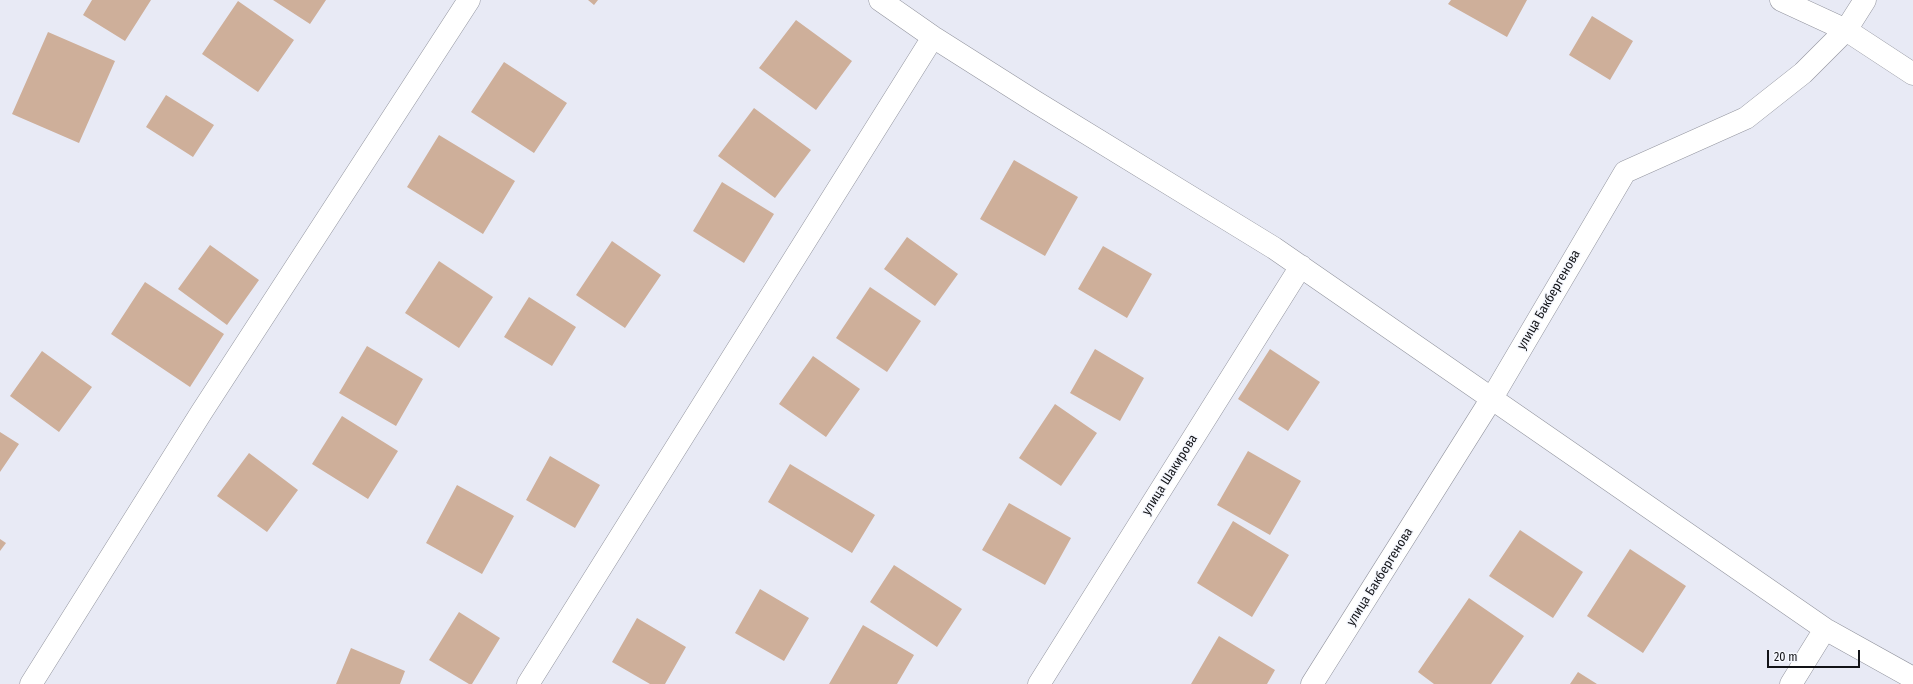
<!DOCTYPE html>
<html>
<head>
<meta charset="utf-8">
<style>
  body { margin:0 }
  #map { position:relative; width:1913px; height:684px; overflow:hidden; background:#e8eaf5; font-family:"Fira Sans Condensed",sans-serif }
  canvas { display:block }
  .scale { position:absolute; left:1767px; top:650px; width:93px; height:18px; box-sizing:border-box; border:2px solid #121317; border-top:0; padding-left:5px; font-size:12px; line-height:14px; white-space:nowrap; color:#121317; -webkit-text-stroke:3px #f6f8fe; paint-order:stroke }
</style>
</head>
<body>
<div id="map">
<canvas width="1913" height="684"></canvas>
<div class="scale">20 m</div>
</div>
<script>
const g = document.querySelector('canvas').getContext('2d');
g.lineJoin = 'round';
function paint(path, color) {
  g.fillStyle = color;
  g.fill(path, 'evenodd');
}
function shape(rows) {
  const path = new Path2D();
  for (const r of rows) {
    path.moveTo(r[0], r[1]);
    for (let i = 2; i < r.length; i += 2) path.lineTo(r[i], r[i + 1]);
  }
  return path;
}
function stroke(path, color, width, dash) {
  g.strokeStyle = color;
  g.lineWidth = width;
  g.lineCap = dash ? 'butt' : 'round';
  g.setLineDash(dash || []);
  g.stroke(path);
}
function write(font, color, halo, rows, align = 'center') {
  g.font = font + ' "Fira Sans Condensed",sans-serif';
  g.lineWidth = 3;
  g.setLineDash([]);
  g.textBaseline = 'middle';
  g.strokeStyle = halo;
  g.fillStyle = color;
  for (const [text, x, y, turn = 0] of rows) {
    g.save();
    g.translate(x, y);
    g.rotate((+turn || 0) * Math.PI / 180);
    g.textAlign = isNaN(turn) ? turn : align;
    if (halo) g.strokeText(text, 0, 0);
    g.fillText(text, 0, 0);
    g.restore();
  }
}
const building = shape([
  [92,0,151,0,125,41,83,15],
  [273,0,326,0,310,24],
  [588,0,598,0,594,5],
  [1451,0,1527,0,1507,37,1448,4],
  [238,1,294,40,258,92,202,54],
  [1592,16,1633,41,1610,80,1569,55],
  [796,20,852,61,816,110,759,68],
  [48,32,115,61,79,143,12,114],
  [504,62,567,103,534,153,471,112],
  [166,95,214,125,193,157,146,127],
  [754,108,811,150,775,198,718,156],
  [439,135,515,181,483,234,407,187],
  [1014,160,1078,197,1045,256,980,219],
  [722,182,774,214,744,263,693,231],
  [907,237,958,274,935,306,884,269],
  [612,241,661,275,625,328,576,295],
  [210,245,259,280,227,325,178,289],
  [1103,246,1152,274,1127,318,1078,289],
  [439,261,493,297,459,348,405,313],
  [145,282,224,334,190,387,111,334],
  [870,287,921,321,887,372,836,338],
  [529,297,576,327,552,366,504,337],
  [367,346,423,379,396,426,339,393],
  [1095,349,1144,378,1120,421,1070,393],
  [1270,349,1320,382,1288,431,1238,399],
  [42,351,92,387,59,432,10,396],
  [813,356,860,389,826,437,779,404],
  [1055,404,1097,433,1061,486,1019,458],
  [342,416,398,451,368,499,312,464],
  [0,432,19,444,0,472],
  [1248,451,1301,481,1270,535,1217,505],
  [249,453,298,490,267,532,217,496],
  [550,456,600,485,575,528,526,500],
  [790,464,875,515,852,553,768,502],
  [457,485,514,516,482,574,426,543],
  [1009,503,1071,538,1045,585,982,550],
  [1233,521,1289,555,1252,617,1197,583],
  [1520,530,1583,572,1553,618,1489,576],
  [0,539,6,543,0,551],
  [1630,549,1686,586,1643,653,1587,616],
  [894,565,962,609,937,647,870,602],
  [760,589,809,618,784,661,735,633],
  [1469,598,1524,636,1491,684,1434,684,1418,672],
  [459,612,500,638,472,684,469,684,429,660],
  [637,618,686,647,665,684,650,684,612,662],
  [863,625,914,655,897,684,829,684],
  [1219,636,1275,670,1267,684,1191,684],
  [351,648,405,671,400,684,336,684],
  [1578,672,1597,684,1570,684]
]);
const street = shape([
  [880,0,933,37,1034,101,1274,248,1825,629,1913,678],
  [1781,0,1846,30,1913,74],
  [31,684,201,413,469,0],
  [528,684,933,37],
  [1039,684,1301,266],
  [1312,684,1492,398,1625,172,1746,118,1803,73,1846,30,1865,0],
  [1791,684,1825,629]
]);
const streetNames = [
  ["улица Бакбергенова",1549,300,-60],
  ["улица Шакирова",1170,475,-58],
  ["улица Бакбергенова",1380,577,-58]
];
paint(building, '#ceaf9a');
stroke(street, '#92949e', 23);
stroke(street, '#fff', 22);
write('13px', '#121317', '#f6f8fe', streetNames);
</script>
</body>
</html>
